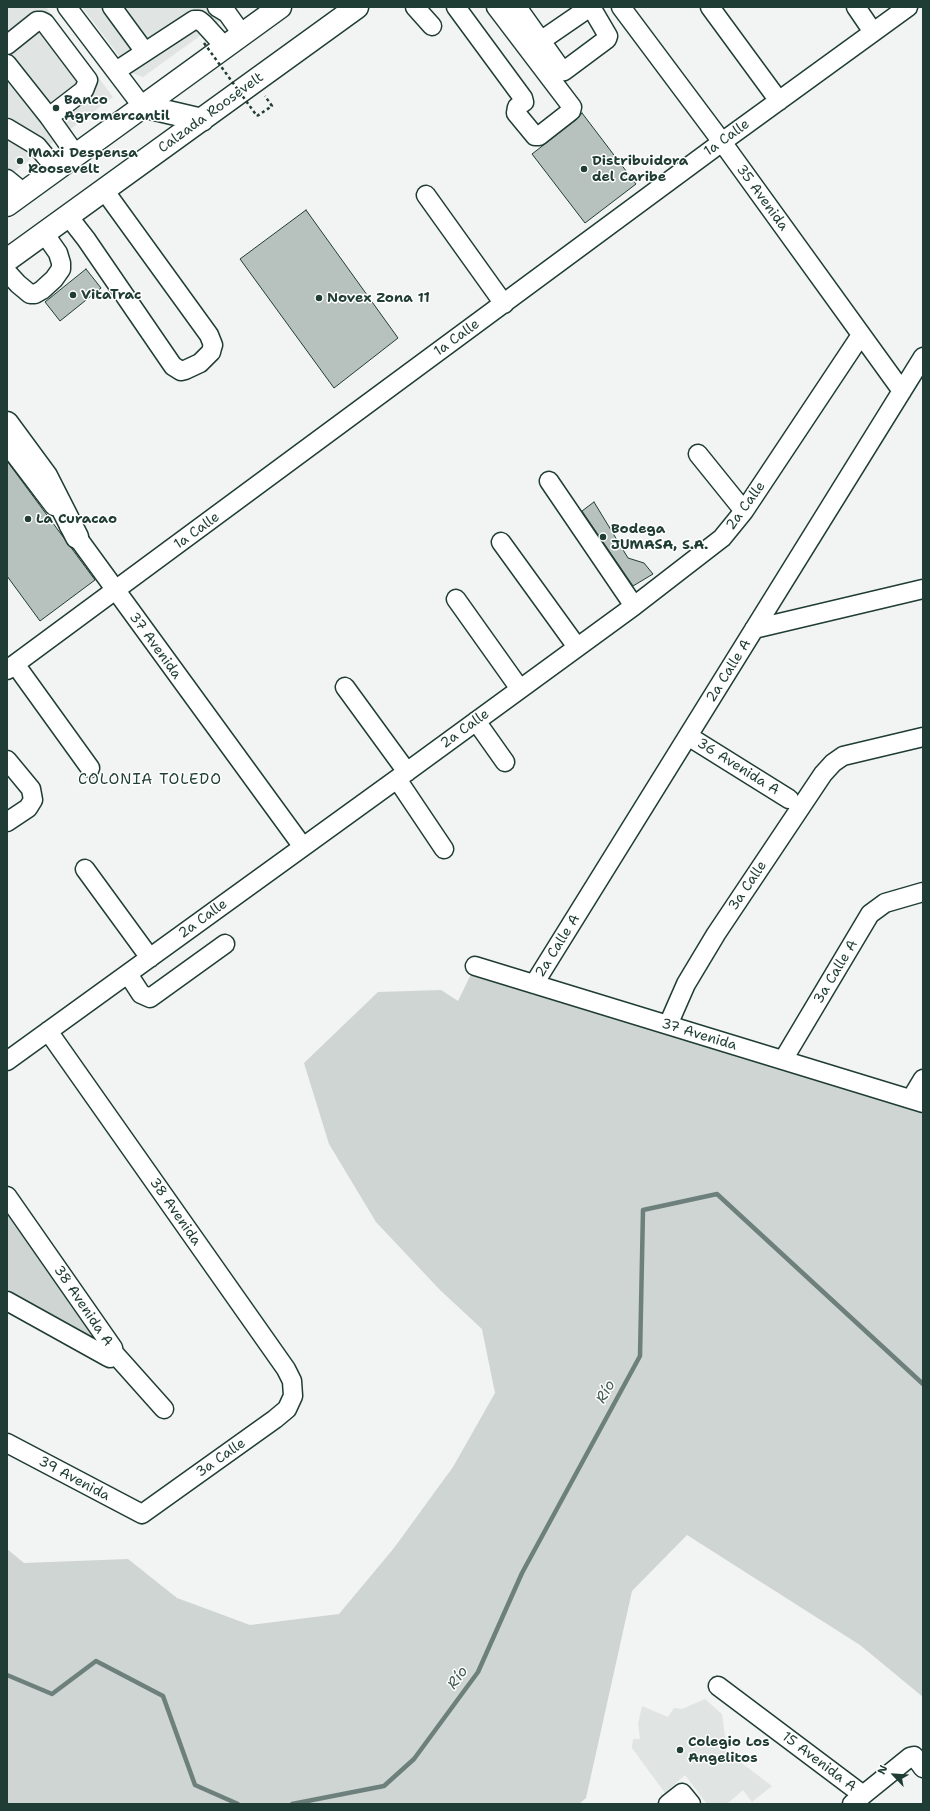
<!DOCTYPE html>
<html>
<head>
<meta charset="utf-8">
<style>
  body { margin:0 }
  #map { position:relative; width:930px; height:1811px; overflow:hidden; background:#f2f3f3; font-family:"Shantell Sans",sans-serif }
  canvas { display:block }
  .frame { position:absolute; inset:0; border:8px solid #1f3d34; pointer-events:none }
  .north { position:absolute; left:874px; top:1755px; width:40px; height:40px; -webkit-text-stroke:3px #fff; paint-order:stroke; rotate:295deg; font-size:11px; font-weight:700; line-height:16px; text-align:center; color:#1f3d34 }
  .north::after { content:''; display:block; margin:auto; width:14px; height:18px; background:#1f3d34; clip-path:polygon(50% 0,100% 100%,50% 72%,0 100%) }
</style>
</head>
<body>
<div id="map">
<canvas width="930" height="1811"></canvas>
<div class="frame"></div>
<div class="north">N</div>
</div>
<script>
const g = document.querySelector('canvas').getContext('2d');
g.lineJoin = 'round';
function paint(path, color) {
  g.fillStyle = color;
  g.fill(path, 'evenodd');
}
function shape(rows) {
  const path = new Path2D();
  for (const r of rows) {
    path.moveTo(r[0], r[1]);
    for (let i = 2; i < r.length; i += 2) path.lineTo(r[i], r[i + 1]);
  }
  return path;
}
function stroke(path, color, width, dash) {
  g.strokeStyle = color;
  g.lineWidth = width;
  g.lineCap = dash ? 'butt' : 'round';
  g.setLineDash(dash || []);
  g.stroke(path);
}
function write(font, color, halo, rows, align = 'center') {
  g.font = font + ' "Shantell Sans",sans-serif';
  g.lineWidth = 3;
  g.setLineDash([]);
  g.textBaseline = 'middle';
  g.strokeStyle = halo;
  g.fillStyle = color;
  for (const [text, x, y, turn = 0] of rows) {
    g.save();
    g.translate(x, y);
    g.rotate((+turn || 0) * Math.PI / 180);
    g.textAlign = isNaN(turn) ? turn : align;
    if (halo) g.strokeText(text, 0, 0);
    g.fillText(text, 0, 0);
    g.restore();
  }
}
const built = shape([
  [7,7,46,7,113,97,7,177],
  [82,7,240,7,143,77,132,73],
  [705,1699,722,1714,727,1752,772,1786,752,1802,743,1790,727,1804,707,1804,685,1775,665,1793,632,1748,633,1739,640,1739,638,1724,642,1706,668,1717,674,1708,682,1709]
]);
const green = shape([
  [475,966,923,1103,923,1697,860,1645,687,1535,632,1591,586,1798,579,1804,7,1804,7,1549,24,1563,128,1559,177,1598,250,1625,339,1614,394,1548,453,1467,495,1393,482,1329,440,1290,376,1222,329,1144,304,1063,378,992,441,990,458,1001],
  [7,1207,99,1340,12,1295,7,1288]
]);
const stream = shape([
  [7,1675,52,1694,96,1661,163,1696,195,1785,238,1804],
  [292,1804,384,1786,414,1759,478,1672,522,1573,640,1356,643,1210,717,1194,923,1384]
]);
const building = shape([
  [582,113,636,184,585,223,532,154,577,119,582,113],
  [306,210,398,338,334,388,240,259,306,210],
  [86,269,101,288,60,321,45,302,86,269],
  [7,461,95,580,40,621,7,576,7,461],
  [594,502,628,558,644,563,653,574,633,586,582,511,594,502]
]);
const path = shape([
  [257,116,272,106,265,96]
]);
const minor = shape([
  [67,7,142,106],
  [112,7,145,52],
  [217,7,227,13,242,34],
  [415,7,432,26],
  [456,7,523,98,524,102,517,107,516,113,535,136,539,136,571,111,572,107,496,7],
  [517,7,561,69,564,71,607,39,608,36,591,7],
  [621,7,722,142,902,391],
  [710,7,779,101],
  [856,7,873,32],
  [542,40,590,7],
  [7,45,37,21,41,21,45,23,88,80,84,90,49,117],
  [7,64,49,117,76,155],
  [116,71,194,20,199,20,204,24,225,47],
  [7,128,37,146,56,169],
  [7,179,24,193],
  [426,195,504,304],
  [68,216,86,239,173,366,181,371,185,370,200,363,211,352,212,348,213,345,209,335,104,190],
  [7,272,18,284,30,294,35,294,42,290,54,279,61,269,61,263,58,253,44,233],
  [7,444,54,506],
  [698,454,744,511],
  [549,481,634,606],
  [69,526,303,847],
  [501,542,577,647],
  [456,599,520,689],
  [754,629,923,589],
  [15,664,90,768],
  [7,670,722,142,908,7],
  [345,687,407,772],
  [476,721,505,762],
  [688,736,789,799],
  [7,760,31,789,33,800,28,808,7,822],
  [397,779,444,849],
  [85,869,150,958],
  [475,966,923,1103],
  [128,974,141,994,150,998,225,944],
  [534,984,923,357],
  [668,1025,686,984,716,934,823,774,833,763,843,756,923,737],
  [783,1060,870,914,885,903,923,892],
  [7,1061,397,779,634,606,722,538,744,511,861,335],
  [911,1099,923,1079],
  [7,1196,113,1348,114,1353,164,1409],
  [7,1301,106,1356,110,1358,113,1356,114,1353],
  [7,1443,142,1514,275,1419,287,1409,293,1396,292,1381,286,1369,48,1031],
  [718,1686,863,1795],
  [668,1804,682,1793,691,1804],
  [852,1804,910,1757,914,1756,923,1768]
]);
const highway = shape([
  [142,106,202,120],
  [7,205,280,7],
  [7,260,357,7],
  [7,423,46,476,77,537]
]);
const pathBridge = shape([
  [204,43,257,116]
]);
const markers = [
  [56,108,4,"#1f3d34"],
  [20,161,4,"#1f3d34"],
  [584,169,4,"#1f3d34"],
  [73,295,4,"#1f3d34"],
  [319,298,4,"#1f3d34"],
  [28,519,4,"#1f3d34"],
  [603,537,4,"#1f3d34"],
  [680,1750,4,"#1f3d34"]
];
const poiNames = [
  ["Banco",64,100],
  ["Agromercantil",64,116],
  ["Maxi Despensa",28,153],
  ["Roosevelt",28,169],
  ["Distribuidora",592,161],
  ["del Caribe",592,177],
  ["VitaTrac",81,295],
  ["Novex Zona 11",327,298],
  ["La Curacao",36,519],
  ["Bodega",611,529],
  ["JUMASA, S.A.",611,545],
  ["Colegio Los",688,1742],
  ["Angelitos",688,1758]
];
const streetNames = [
  ["Calzada Roosevelt",211,113,-36],
  ["1a Calle",727,138,-36],
  ["35 Avenida",762,198,54],
  ["1a Calle",457,338,-36],
  ["2a Calle",746,506,-54],
  ["1a Calle",197,531,-36],
  ["37 Avenida",155,646,54],
  ["2a Calle A",729,671,-58],
  ["2a Calle",465,729,-36],
  ["36 Avenida A",738,767,32],
  ["3a Calle",748,886,-56],
  ["2a Calle",203,919,-36],
  ["2a Calle A",558,946,-58],
  ["3a Calle A",836,972,-59],
  ["37 Avenida",699,1035,17],
  ["38 Avenida",175,1212,55],
  ["38 Avenida A",83,1306,56],
  ["3a Calle",221,1458,-35],
  ["39 Avenida",74,1479,28],
  ["15 Avenida A",819,1762,37]
];
const neighbourhoodNames = [
  ["COLONIA TOLEDO",150,780]
];
const waterNames = [
  ["Río",606,1392,-61],
  ["Río",458,1678,-54]
];
paint(built, '#e0e4e3');
paint(green, '#ced5d3');
stroke(stream, '#6d807b', 4.5);
paint(building, '#b7c1bd');
stroke(building, '#1f3d34', 1);
stroke(minor, '#1f3d34', 21);
stroke(highway, '#1f3d34', 25);
stroke(path, '#1f3d34', 2.5, [3, 3]);
stroke(minor, '#fff', 18);
stroke(highway, '#fff', 22);
stroke(pathBridge, '#1f3d34', 2.5, [3, 3]);
for (const [x, y, r, color] of markers) {
  const dot = new Path2D();
  dot.arc(x, y, r, 0, 2 * Math.PI);
  g.fillStyle = color;
  g.fill(dot);
  stroke(dot, '#fff', 1.5);
}
write('bold 14px', '#1f3d34', '#fff', poiNames, 'left');
write('14px', '#1f3d34', '#fff', streetNames);
g.letterSpacing = '1px';
write('15px', '#1f3d34', '#fff', neighbourhoodNames);
g.letterSpacing = '0px';
write('italic 15px', '#465f57', '#fff', waterNames);
</script>
</body>
</html>
